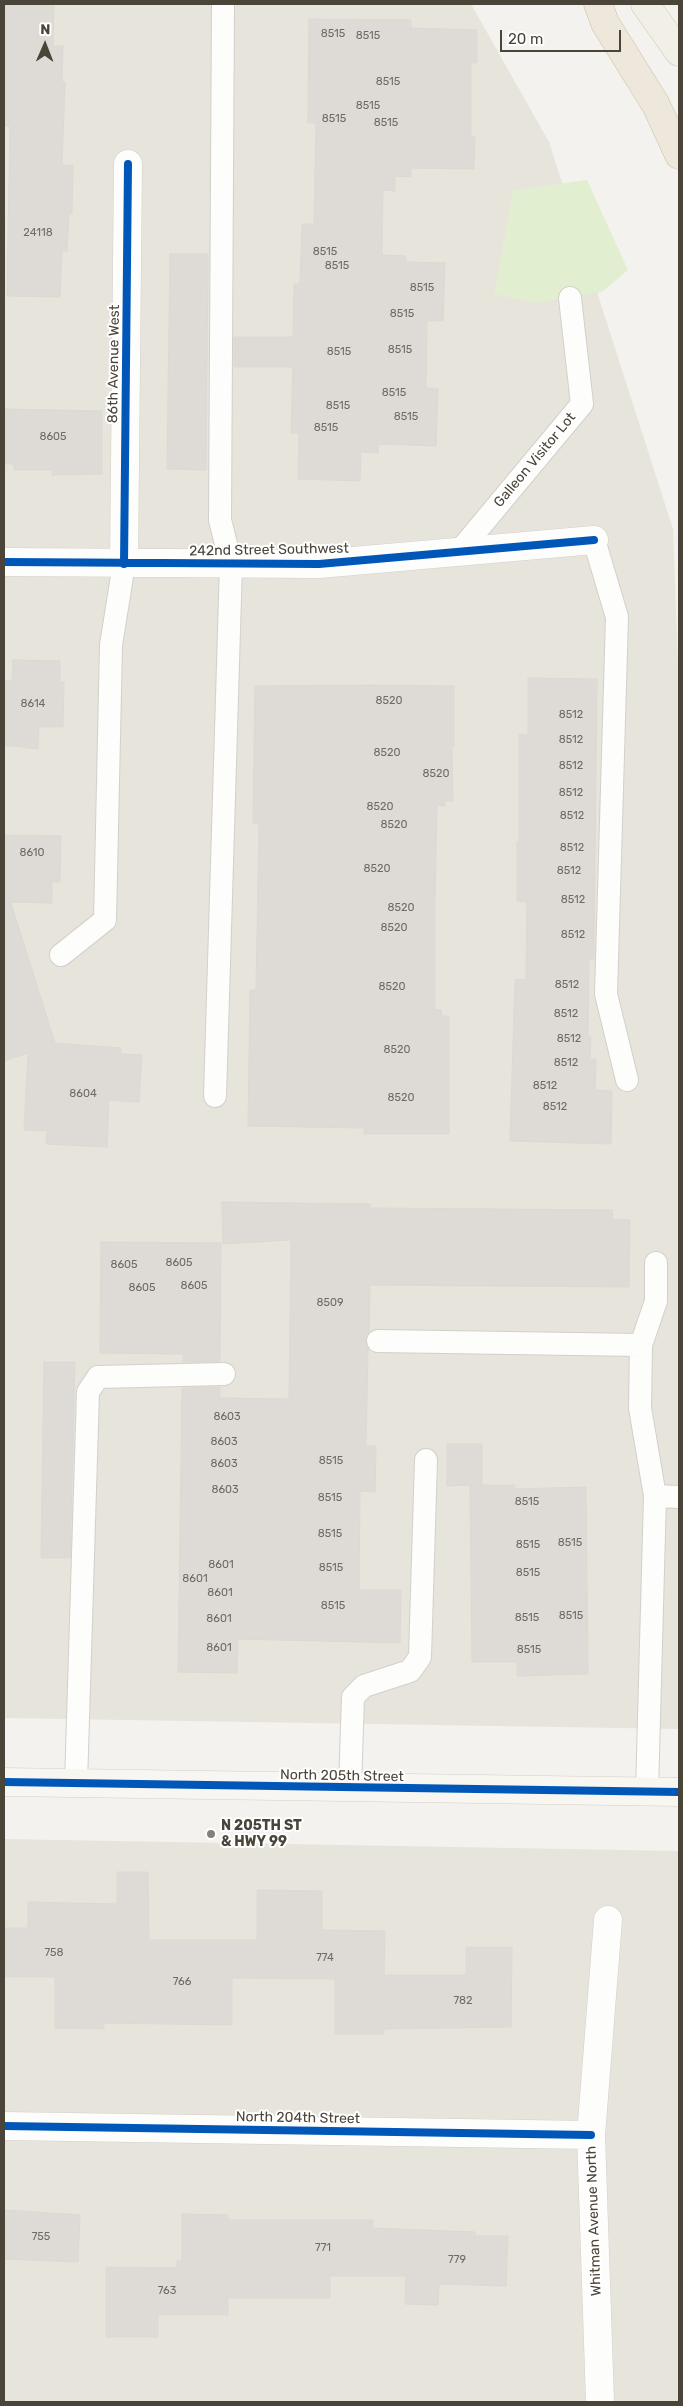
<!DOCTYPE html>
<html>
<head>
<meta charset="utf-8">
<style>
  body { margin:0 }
  #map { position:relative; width:683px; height:2406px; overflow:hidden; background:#f4f2ee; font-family:Rubik,sans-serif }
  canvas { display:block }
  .frame { position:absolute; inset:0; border:5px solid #4b4439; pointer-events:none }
  .north { position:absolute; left:20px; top:20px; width:50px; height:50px; -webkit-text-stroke:4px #fff; paint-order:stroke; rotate:1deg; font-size:14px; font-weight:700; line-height:20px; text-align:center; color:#4b4439 }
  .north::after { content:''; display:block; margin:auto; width:18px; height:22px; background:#4b4439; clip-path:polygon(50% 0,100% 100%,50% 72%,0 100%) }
  .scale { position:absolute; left:500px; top:30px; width:121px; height:22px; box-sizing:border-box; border:2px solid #4b4439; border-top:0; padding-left:6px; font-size:15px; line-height:18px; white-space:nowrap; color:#4b4439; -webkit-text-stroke:4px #fff; paint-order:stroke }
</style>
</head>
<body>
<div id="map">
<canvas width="683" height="2406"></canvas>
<div class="frame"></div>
<div class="north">N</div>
<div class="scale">20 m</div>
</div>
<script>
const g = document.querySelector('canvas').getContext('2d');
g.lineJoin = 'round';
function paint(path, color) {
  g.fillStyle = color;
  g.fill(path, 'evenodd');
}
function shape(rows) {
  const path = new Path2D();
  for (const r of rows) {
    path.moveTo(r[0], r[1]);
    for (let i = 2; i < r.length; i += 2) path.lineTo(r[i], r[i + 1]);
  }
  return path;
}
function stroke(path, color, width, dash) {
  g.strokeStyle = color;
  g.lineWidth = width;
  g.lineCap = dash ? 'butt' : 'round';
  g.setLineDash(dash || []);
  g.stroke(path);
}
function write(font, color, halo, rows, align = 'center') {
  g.font = font + ' Rubik,sans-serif';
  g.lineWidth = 4;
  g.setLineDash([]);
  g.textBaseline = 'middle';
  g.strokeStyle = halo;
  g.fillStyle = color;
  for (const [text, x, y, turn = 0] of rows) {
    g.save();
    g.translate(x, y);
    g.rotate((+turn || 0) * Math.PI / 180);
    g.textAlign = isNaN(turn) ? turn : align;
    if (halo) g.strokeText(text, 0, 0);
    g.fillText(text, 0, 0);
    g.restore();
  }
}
const residential = shape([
  [4,4,471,4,549,142,673,529,679,691,679,1729,4,1718],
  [4,1839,679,1851,679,2402,4,2402]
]);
const green = shape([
  [587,180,628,270,602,292,536,303,494,294,513,190]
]);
const building = shape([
  [4,4,54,4,53,46,63,46,62,82,65,82,62,165,73,165,72,214,69,214,67,251,62,251,60,297,7,296,10,126,4,126,4,4],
  [309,19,411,20,411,28,477,30,477,63,471,63,471,136,475,136,474,169,411,168,411,177,395,176,395,191,383,190,382,255,406,256,406,262,445,263,443,321,427,321,426,388,438,389,436,446,379,444,378,453,361,452,360,481,298,479,299,433,291,433,293,367,234,367,234,337,293,337,294,284,300,284,302,224,314,224,316,123,308,123,309,19],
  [170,254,208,254,206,470,167,469,170,254],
  [4,409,102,411,102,474,52,475,52,470,14,470,14,464,4,464,4,409],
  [13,660,60,661,60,682,64,682,63,727,39,727,38,749,4,745,4,680,12,681,13,660],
  [528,678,597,679,594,942,594,959,589,959,588,1037,591,1037,590,1059,596,1059,595,1090,612,1091,611,1144,510,1141,515,979,526,980,527,902,517,901,517,842,519,842,519,734,528,735,528,678],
  [370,685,454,686,454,746,452,746,453,801,445,801,445,806,437,805,435,900,435,1009,441,1010,442,1016,449,1016,449,1134,364,1134,364,1128,248,1126,250,990,256,990,259,823,253,823,255,686,370,685],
  [4,835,61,836,60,882,52,882,52,903,5,902,4,835],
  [11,903,55,1043,121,1048,121,1054,142,1055,139,1102,109,1100,107,1147,46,1144,47,1131,24,1130,28,1053,4,1061,4,904,11,903],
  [222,1202,370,1204,370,1208,613,1210,612,1219,630,1220,629,1287,370,1285,369,1332,365,1340,368,1349,366,1446,376,1446,375,1492,360,1491,359,1590,401,1590,400,1643,238,1639,237,1673,178,1672,182,1388,220,1387,220,1398,289,1399,291,1240,223,1244,222,1202],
  [101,1242,221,1243,220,1361,183,1362,183,1354,100,1353,101,1242],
  [44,1362,75,1362,70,1558,41,1558,44,1362],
  [447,1444,482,1444,482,1485,515,1485,515,1489,586,1487,588,1674,517,1676,517,1662,472,1662,470,1485,447,1486,447,1444],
  [117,1872,148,1872,149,1940,257,1940,257,1890,322,1891,322,1930,385,1931,384,1975,466,1975,466,1947,512,1947,511,2027,384,2029,384,2034,335,2034,335,1979,232,1978,232,2025,104,2023,104,2029,55,2028,55,1977,4,1977,4,1928,28,1928,28,1902,117,1904,117,1872],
  [4,2210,80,2215,78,2262,4,2259,4,2210],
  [182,2214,228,2215,228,2220,373,2220,373,2228,475,2232,475,2236,508,2236,506,2286,439,2284,438,2305,405,2304,406,2276,330,2276,330,2298,228,2298,228,2315,158,2315,158,2337,106,2337,106,2267,177,2268,177,2261,182,2261,182,2214]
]);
const lane = shape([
  [594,540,617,617,606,994,627,1080],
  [458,553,582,404,570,298],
  [61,955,105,920,111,645,124,564],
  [215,1096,231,564,220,520,223,4],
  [378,1341,641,1345,640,1408,655,1496,647,1792],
  [641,1345,656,1301,656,1263],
  [655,1496,679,1497],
  [76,1784,88,1392,98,1377,224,1374],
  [350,1788,353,1697,364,1686,410,1671,420,1657,426,1460]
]);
const street = shape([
  [4,562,319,564,594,540],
  [124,564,128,164],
  [4,2126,591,2135],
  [600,2402,591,2135,608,1920]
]);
const secondary = shape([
  [4,1782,679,1792]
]);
const primary = shape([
  [645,4,679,52]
]);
const highway = shape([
  [598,4,605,23,656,105,679,155]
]);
const cycleway = shape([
  [4,562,319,564,594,540],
  [124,564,128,164],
  [4,1782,679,1792],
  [4,2126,591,2135]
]);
const markers = [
  [211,1834,5,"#868178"]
];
const numberNames = [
  ["8515",333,34],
  ["8515",368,36],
  ["8515",388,82],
  ["8515",368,106],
  ["8515",334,119],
  ["8515",386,123],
  ["24118",38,233],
  ["8515",325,252],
  ["8515",337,266],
  ["8515",422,288],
  ["8515",402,314],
  ["8515",400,350],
  ["8515",339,352],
  ["8515",394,393],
  ["8515",338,406],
  ["8515",406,417],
  ["8515",326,428],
  ["8605",53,437],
  ["8520",389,701],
  ["8614",33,704],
  ["8512",571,715],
  ["8512",571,740],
  ["8520",387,753],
  ["8512",571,766],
  ["8520",436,774],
  ["8512",571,793],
  ["8520",380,807],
  ["8512",572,816],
  ["8520",394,825],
  ["8512",572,848],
  ["8610",32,853],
  ["8520",377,869],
  ["8512",569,871],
  ["8512",573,900],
  ["8520",401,908],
  ["8520",394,928],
  ["8512",573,935],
  ["8512",567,985],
  ["8520",392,987],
  ["8512",566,1014],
  ["8512",569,1039],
  ["8520",397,1050],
  ["8512",566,1063],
  ["8512",545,1086],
  ["8604",83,1094],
  ["8520",401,1098],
  ["8512",555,1107],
  ["8605",179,1263],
  ["8605",124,1265],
  ["8605",194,1286],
  ["8605",142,1288],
  ["8509",330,1303],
  ["8603",227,1417],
  ["8603",224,1442],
  ["8515",331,1461],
  ["8603",224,1464],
  ["8603",225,1490],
  ["8515",330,1498],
  ["8515",527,1502],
  ["8515",330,1534],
  ["8515",570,1543],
  ["8515",528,1545],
  ["8601",221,1565],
  ["8515",331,1568],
  ["8515",528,1573],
  ["8601",195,1579],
  ["8601",220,1593],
  ["8515",333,1606],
  ["8515",571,1616],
  ["8515",527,1618],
  ["8601",219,1619],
  ["8601",219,1648],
  ["8515",529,1650],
  ["758",54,1953],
  ["774",325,1958],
  ["766",182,1982],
  ["782",463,2001],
  ["755",41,2237],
  ["771",323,2248],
  ["779",457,2260],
  ["763",167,2291]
];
const streetNames = [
  ["86th Avenue West",114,364,-89],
  ["Galleon Visitor Lot",535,460,-50],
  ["242nd Street Southwest",269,550,-1],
  ["North 205th Street",342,1776,1],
  ["North 204th Street",298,2118,1],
  ["Whitman Avenue North",594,2221,-92]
];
const poiNames = [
  ["N 205TH ST",221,1826],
  ["& HWY 99",221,1842]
];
paint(residential, '#e7e4dc');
paint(green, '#e1eecf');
paint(building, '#dedbd6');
stroke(building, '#dcd9d4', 1);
stroke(lane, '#d2d0cb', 24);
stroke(street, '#d2d0cb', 29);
stroke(secondary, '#d3cfc5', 29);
stroke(primary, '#d6cebb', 29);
stroke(highway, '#ccbfa9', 29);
stroke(lane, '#fdfdfc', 22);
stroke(street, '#fdfdfc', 28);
stroke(secondary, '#f7f6f1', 28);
stroke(primary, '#f2efe6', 28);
stroke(highway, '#ede8db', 28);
stroke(cycleway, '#0057b8', 8);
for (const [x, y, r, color] of markers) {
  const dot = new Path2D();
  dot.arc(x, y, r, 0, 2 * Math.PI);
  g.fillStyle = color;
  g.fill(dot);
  stroke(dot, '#fff', 2);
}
write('11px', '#706a61', null, numberNames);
write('14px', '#4b4439', '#fff', streetNames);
write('bold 14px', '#4b4439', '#fff', poiNames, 'left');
</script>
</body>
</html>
